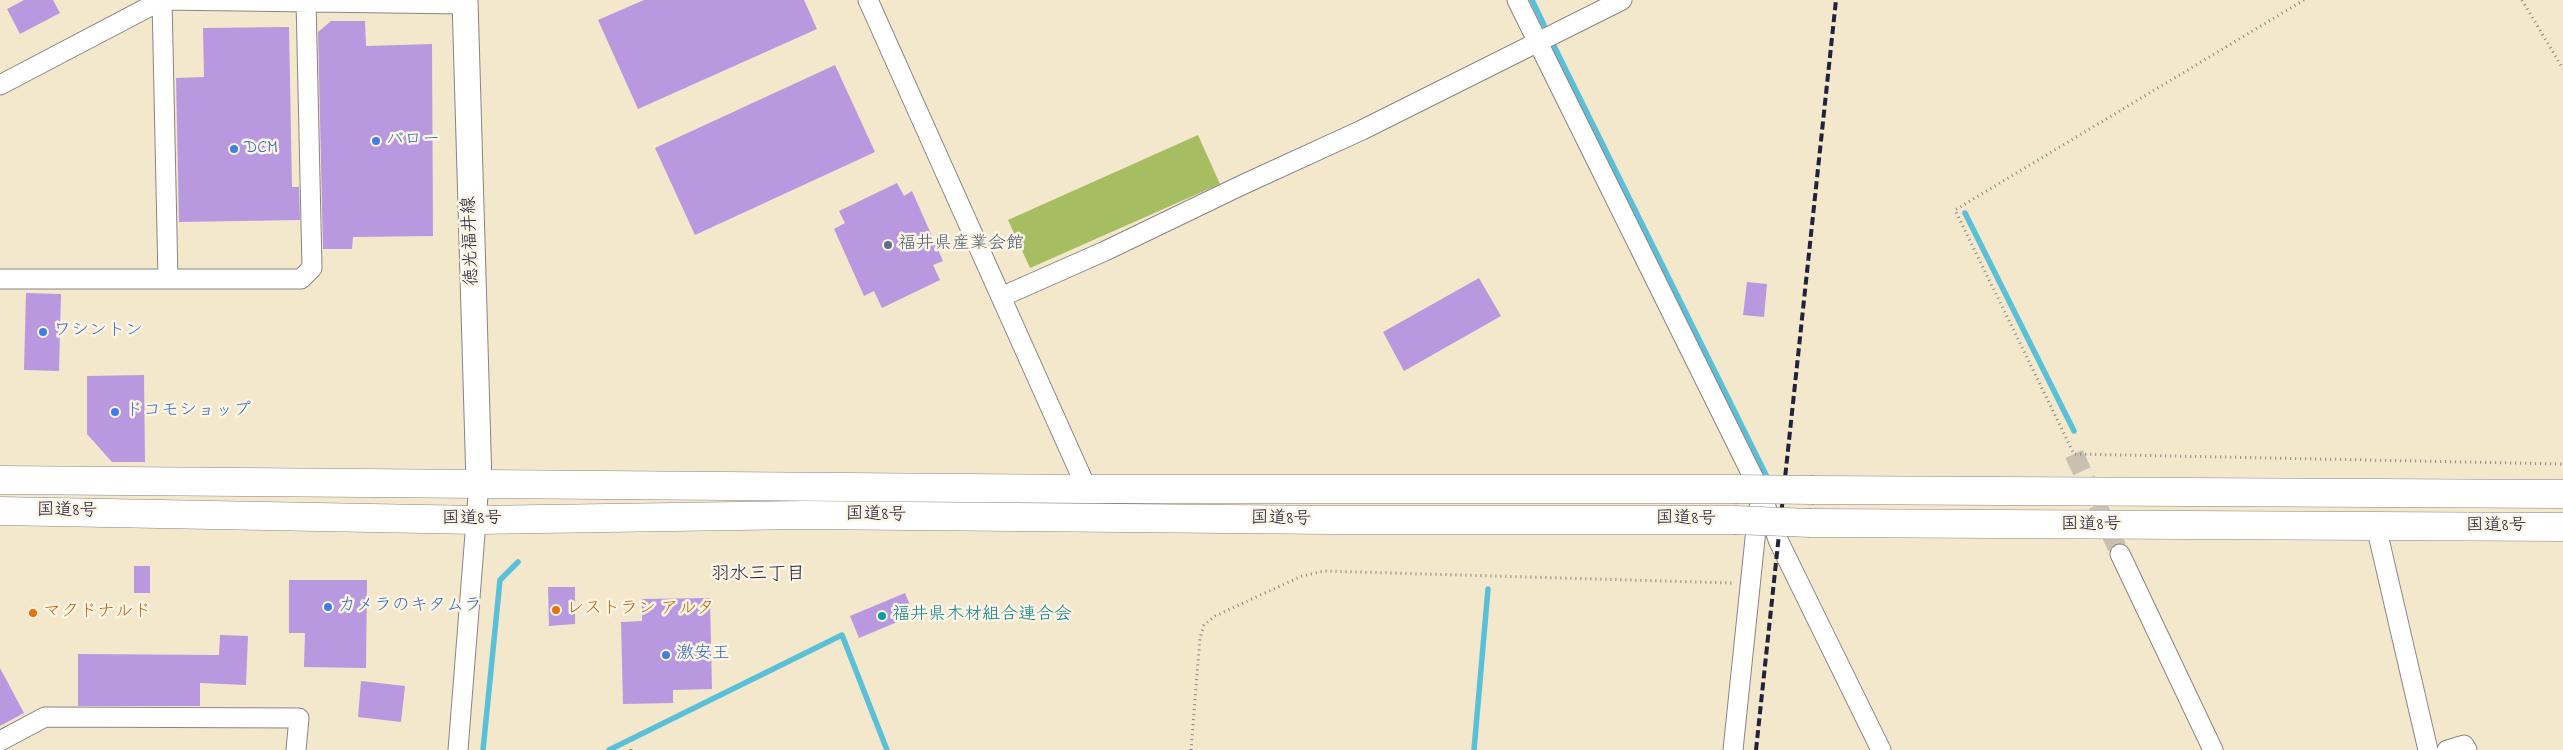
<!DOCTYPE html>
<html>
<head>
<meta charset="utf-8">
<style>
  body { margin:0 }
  canvas { display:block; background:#f3e7cc }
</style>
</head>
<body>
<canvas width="2563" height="750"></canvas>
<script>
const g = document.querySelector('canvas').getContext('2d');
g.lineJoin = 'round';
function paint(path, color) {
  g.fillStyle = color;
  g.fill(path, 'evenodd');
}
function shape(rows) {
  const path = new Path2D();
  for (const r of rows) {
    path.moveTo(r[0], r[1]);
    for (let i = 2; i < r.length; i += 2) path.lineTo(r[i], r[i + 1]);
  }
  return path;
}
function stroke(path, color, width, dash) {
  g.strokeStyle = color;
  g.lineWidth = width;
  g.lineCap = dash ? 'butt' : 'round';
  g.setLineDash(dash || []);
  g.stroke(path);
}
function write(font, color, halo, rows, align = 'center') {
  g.font = font + ' "Indie Flower","Klee One",sans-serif';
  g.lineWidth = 5;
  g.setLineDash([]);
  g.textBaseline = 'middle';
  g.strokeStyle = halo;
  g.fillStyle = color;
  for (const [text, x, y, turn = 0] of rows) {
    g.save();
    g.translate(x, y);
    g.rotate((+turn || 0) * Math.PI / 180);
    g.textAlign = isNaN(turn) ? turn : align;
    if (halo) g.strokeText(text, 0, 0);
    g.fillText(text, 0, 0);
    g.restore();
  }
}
const green = shape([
  [1198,135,1220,184,1030,268,1008,220]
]);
const stream = shape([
  [1532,0,1544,25],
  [1553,44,1769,481],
  [1965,213,2074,431],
  [483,750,500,580,518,562],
  [609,750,842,635,887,750],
  [1474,750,1488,589]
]);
const building = shape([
  [24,0,53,0,60,13,20,34,7,9],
  [644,0,804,0,817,29,638,109,598,20],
  [331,21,365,21,366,46,432,44,433,236,353,237,352,249,323,249,318,32],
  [289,27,292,187,299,187,300,220,179,222,176,78,204,77,203,28],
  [835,65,875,152,695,235,655,148],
  [897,183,904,196,912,191,943,261,933,265,940,280,882,308,874,291,864,296,834,229,845,223,839,211],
  [1479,278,1501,316,1404,371,1383,332],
  [1747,282,1767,284,1764,317,1743,315],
  [26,293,61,294,59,371,24,370],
  [144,375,145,462,112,462,87,434,87,376],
  [134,566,150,566,150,593,134,593],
  [289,580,367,580,366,668,304,667,305,633,289,633],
  [548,587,575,587,575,624,549,626],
  [905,593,914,615,859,638,850,616],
  [710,598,712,689,673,690,673,703,623,704,621,622,642,621,642,599],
  [220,635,248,636,246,685,200,683,200,706,78,706,78,654,219,655],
  [0,668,24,713,0,726],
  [361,681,405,686,401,722,358,717]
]);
const minorTunnel = shape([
  [2074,454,2120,554]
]);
const path = shape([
  [2304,0,1955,210,2074,454,2563,464],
  [2522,0,2563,69],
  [631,750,631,745],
  [1191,750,1200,638,1204,625,1215,616,1302,576,1324,571,1732,583]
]);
const minor = shape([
  [162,0,168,279],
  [868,0,1087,489],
  [1517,0,1760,491,1779,542,1881,750],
  [0,85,162,0,464,4],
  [0,279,301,279,312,268,306,0],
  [1001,297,1105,251,1242,185,1362,130,1622,0],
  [2376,526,2428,750],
  [2120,554,2213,750],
  [0,741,45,717,299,718,296,750],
  [458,750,479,483],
  [1733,750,1758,510],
  [2447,750,2464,745,2467,750]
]);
const major = shape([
  [465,0,479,483]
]);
const highway = shape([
  [0,480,1087,489,1735,489],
  [1814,490,2563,494],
  [0,511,477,520,804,515,1332,520,1734,520],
  [1811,523,2563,527]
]);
const rail = shape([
  [1756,750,1836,0]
]);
const highwayBridge = shape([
  [1735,489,1814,490],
  [1734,520,1811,523]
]);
const markers = [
  [376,141,5,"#3f7fe0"],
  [234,149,5,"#3f7fe0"],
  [888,245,5,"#5c6f8a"],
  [43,332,5,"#3f7fe0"],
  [115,412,5,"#3f7fe0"],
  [328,607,5,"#3f7fe0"],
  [556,610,5,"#e8710a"],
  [33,613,5,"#e8710a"],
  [882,616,5,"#0f9aa8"],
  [666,655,5,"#3f7fe0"]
];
const shopNames = [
  ["バロー",386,141],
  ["DCM",244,149],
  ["ワシントン",53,332],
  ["ドコモショップ",125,412],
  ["カメラのキタムラ",338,607],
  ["激安王",676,655]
];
const streetNames = [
  ["徳光福井線",472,241,-92],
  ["国道8号",67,512,1],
  ["国道8号",876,516,1],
  ["国道8号",472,520],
  ["国道8号",1281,520,1],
  ["国道8号",1686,520,1],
  ["国道8号",2091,526],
  ["国道8号",2496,527]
];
const serviceNames = [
  ["福井県産業会館",898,245]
];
const foodNames = [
  ["レストラン アルタ",566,610],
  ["マクドナルド",43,613]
];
const cultureNames = [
  ["福井県木材組合連合会",892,616]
];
const neighbourhoodNames = [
  ["羽水三丁目",758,576]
];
paint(green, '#a6bd62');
stroke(stream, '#5ac0d7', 5.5);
paint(building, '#b899df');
stroke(minorTunnel, '#c9c0af', 19, [19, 9]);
stroke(minor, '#8a8484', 21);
stroke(major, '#8a8484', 27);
stroke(highway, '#8a8484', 29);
stroke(path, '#8a8484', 3, [1, 4]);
stroke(minor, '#fff', 19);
stroke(major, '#fff', 25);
stroke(highway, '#fff', 28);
stroke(rail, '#22223b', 4, [8, 4]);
stroke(highwayBridge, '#8a8484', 29, []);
stroke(highwayBridge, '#fff', 28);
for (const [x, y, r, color] of markers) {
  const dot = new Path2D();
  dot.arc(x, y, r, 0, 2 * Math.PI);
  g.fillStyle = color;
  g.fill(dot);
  stroke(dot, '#fcf5e5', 2);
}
write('18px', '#366cbe', '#fcf5e5', shopNames, 'left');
write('18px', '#22223b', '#fcf5e5', streetNames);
write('18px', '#4e5e75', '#fcf5e5', serviceNames, 'left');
write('18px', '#c56008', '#fcf5e5', foodNames, 'left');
write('18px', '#0d838f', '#fcf5e5', cultureNames, 'left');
write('19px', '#22223b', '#fcf5e5', neighbourhoodNames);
</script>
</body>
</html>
